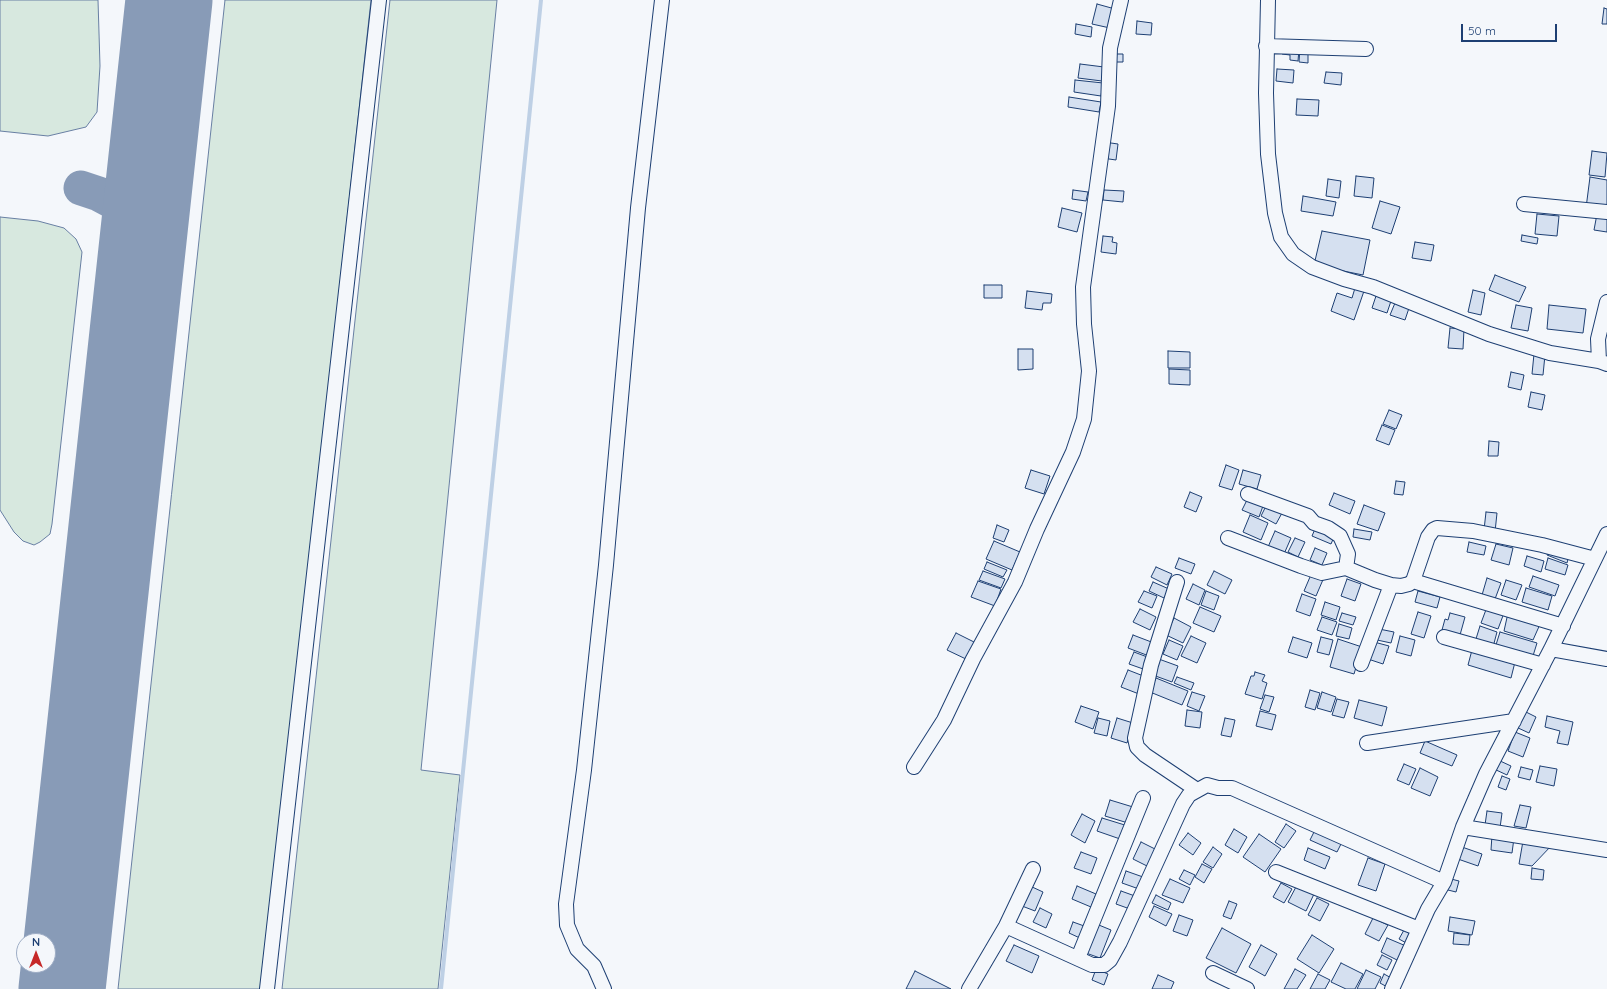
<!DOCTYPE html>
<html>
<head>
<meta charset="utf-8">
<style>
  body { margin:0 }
  #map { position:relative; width:1607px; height:989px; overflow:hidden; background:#f4f7fb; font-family:Quicksand,sans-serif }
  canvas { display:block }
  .north { position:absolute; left:16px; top:933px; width:40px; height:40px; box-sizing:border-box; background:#f4f7fb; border:1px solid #9eadc5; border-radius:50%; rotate:0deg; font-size:11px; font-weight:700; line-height:16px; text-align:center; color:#1d3f73 }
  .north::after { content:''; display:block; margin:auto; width:14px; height:18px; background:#c62828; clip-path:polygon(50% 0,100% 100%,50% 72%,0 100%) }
  .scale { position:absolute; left:1461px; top:24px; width:96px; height:18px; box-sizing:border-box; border:2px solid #1d3f73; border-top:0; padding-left:5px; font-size:12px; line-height:14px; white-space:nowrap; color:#1d3f73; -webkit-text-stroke:3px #f4f7fb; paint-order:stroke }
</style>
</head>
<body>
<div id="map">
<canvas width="1607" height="989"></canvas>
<div class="north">N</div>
<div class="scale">50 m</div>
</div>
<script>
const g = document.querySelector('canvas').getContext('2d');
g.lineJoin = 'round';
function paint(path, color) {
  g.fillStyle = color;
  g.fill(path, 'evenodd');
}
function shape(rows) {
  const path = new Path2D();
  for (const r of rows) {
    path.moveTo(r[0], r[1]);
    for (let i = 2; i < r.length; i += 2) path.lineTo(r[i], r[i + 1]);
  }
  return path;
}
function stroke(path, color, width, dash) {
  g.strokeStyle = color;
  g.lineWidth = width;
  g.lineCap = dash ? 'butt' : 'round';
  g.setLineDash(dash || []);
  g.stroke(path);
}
const green = shape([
  [0,0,98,0,100,66,97,112,86,127,48,136,0,131,0,0],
  [225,0,371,0,263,989,118,989,225,0],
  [390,0,497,0,421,770,460,775,438,989,282,989,390,0],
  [0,217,38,221,64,228,76,239,82,252,52,524,50,534,40,542,34,545,23,541,14,532,0,510,0,217]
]);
const stream = shape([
  [441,989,541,0]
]);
const taxiway = shape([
  [151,0,157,114],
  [81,188,99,194,114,202,123,210,130,221,136,239,141,262]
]);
const runway = shape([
  [62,989,169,0]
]);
const building = shape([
  [1097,4,1115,9,1110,28,1092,24,1097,4],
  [1604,8,1607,9,1607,24,1602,24,1604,8],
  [1137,21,1152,23,1151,35,1136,34,1137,21],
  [1076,24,1092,27,1091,37,1075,34,1076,24],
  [1283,48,1299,49,1298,61,1290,60,1290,55,1282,54,1283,48],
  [1300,48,1308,48,1308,63,1299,62,1300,48],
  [1112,54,1123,54,1123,62,1112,62,1112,54],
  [1080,64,1104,67,1102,81,1078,78,1080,64],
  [1277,69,1294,70,1293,83,1276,81,1277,69],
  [1326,72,1342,73,1341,85,1324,83,1326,72],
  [1075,80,1103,83,1101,96,1074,92,1075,80],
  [1069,97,1101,102,1099,112,1068,107,1069,97],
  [1297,99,1319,100,1318,116,1296,115,1297,99],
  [1104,142,1118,144,1116,160,1102,158,1104,142],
  [1592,151,1607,153,1605,177,1589,175,1592,151],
  [1356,176,1374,178,1372,198,1354,196,1356,176],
  [1590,177,1607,180,1607,211,1586,208,1590,177],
  [1328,179,1341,181,1339,198,1326,196,1328,179],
  [1073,190,1088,192,1086,201,1072,199,1073,190],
  [1104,190,1124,191,1123,202,1103,200,1104,190],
  [1303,196,1336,202,1333,216,1301,211,1303,196],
  [1380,201,1400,207,1391,234,1372,228,1380,201],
  [1062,208,1082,213,1077,232,1058,227,1062,208],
  [1537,214,1559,216,1557,236,1535,234,1537,214],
  [1597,214,1607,215,1607,232,1594,230,1597,214],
  [1322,231,1370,240,1363,275,1314,265,1322,231],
  [1522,235,1538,238,1537,244,1521,241,1522,235],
  [1103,236,1113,237,1112,242,1117,243,1116,254,1101,252,1103,236],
  [1415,242,1434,245,1431,261,1412,258,1415,242],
  [1495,275,1526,287,1519,302,1489,290,1495,275],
  [984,285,1002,285,1002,298,984,298,984,285],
  [1355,288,1364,291,1354,320,1331,311,1337,293,1352,298,1355,288],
  [1473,290,1485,293,1481,315,1468,312,1473,290],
  [1027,291,1052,294,1051,303,1043,303,1042,310,1025,308,1027,291],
  [1377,293,1392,298,1387,313,1372,308,1377,293],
  [1395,303,1409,308,1405,320,1390,315,1395,303],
  [1516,305,1532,308,1528,331,1511,328,1516,305],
  [1549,305,1586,309,1583,333,1547,329,1549,305],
  [1450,328,1464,329,1463,349,1448,348,1450,328],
  [1018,349,1033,349,1033,369,1018,370,1018,349],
  [1168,351,1190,352,1190,368,1168,368,1168,351],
  [1534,354,1545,355,1543,375,1532,374,1534,354],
  [1169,369,1190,370,1190,385,1169,384,1169,369],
  [1511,372,1524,375,1521,390,1508,387,1511,372],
  [1531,392,1545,395,1542,410,1528,407,1531,392],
  [1389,410,1402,415,1396,429,1383,424,1389,410],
  [1382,425,1395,430,1389,445,1376,440,1382,425],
  [1489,441,1499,442,1498,456,1488,456,1489,441],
  [1226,465,1239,470,1232,490,1219,486,1226,465],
  [1031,470,1050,476,1044,494,1025,488,1031,470],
  [1243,470,1261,475,1257,489,1239,484,1243,470],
  [1396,481,1405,482,1403,495,1394,494,1396,481],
  [1190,492,1202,497,1196,512,1184,507,1190,492],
  [1334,493,1355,501,1350,514,1329,505,1334,493],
  [1247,500,1263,506,1259,517,1242,510,1247,500],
  [1267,504,1282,513,1276,524,1261,516,1267,504],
  [1364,505,1385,513,1378,531,1357,524,1364,505],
  [1486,512,1497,513,1495,532,1484,530,1486,512],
  [1250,515,1268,523,1261,540,1243,532,1250,515],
  [997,525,1009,530,1004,542,993,538,997,525],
  [1315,529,1334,537,1331,544,1312,536,1315,529],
  [1354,529,1372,532,1370,540,1353,537,1354,529],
  [1275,531,1291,538,1284,554,1268,547,1275,531],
  [1295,538,1305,542,1298,557,1288,552,1295,538],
  [994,541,1020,552,1012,570,986,559,994,541],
  [1469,542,1486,546,1484,555,1467,552,1469,542],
  [1496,544,1513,548,1509,565,1491,560,1496,544],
  [1315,548,1327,553,1322,565,1310,560,1315,548],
  [1549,548,1569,555,1567,563,1547,555,1549,548],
  [1527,556,1544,561,1541,572,1524,566,1527,556],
  [1179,558,1195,564,1191,574,1175,568,1179,558],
  [1548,558,1568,565,1565,575,1545,569,1548,558],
  [987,562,1007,570,1003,577,984,569,987,562],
  [1156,567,1172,574,1167,585,1151,577,1156,567],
  [1313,570,1325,575,1316,596,1304,591,1313,570],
  [983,571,1005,579,1001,588,979,580,983,571],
  [1214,571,1232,580,1225,594,1207,585,1214,571],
  [1533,576,1559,585,1555,596,1529,587,1533,576],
  [1487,578,1501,583,1495,599,1482,595,1487,578],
  [1347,579,1361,584,1355,601,1341,596,1347,579],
  [1506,580,1522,585,1516,600,1501,595,1506,580],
  [978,581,1001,589,995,606,971,597,978,581],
  [1153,582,1169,589,1164,598,1149,591,1153,582],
  [1193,584,1205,590,1199,605,1186,599,1193,584],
  [1526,588,1552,596,1548,610,1522,602,1526,588],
  [1144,591,1157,596,1152,608,1138,602,1144,591],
  [1206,591,1219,596,1214,610,1201,605,1206,591],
  [1418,591,1440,597,1437,608,1415,602,1418,591],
  [1302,594,1316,599,1310,616,1296,611,1302,594],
  [1325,602,1340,607,1336,620,1321,615,1325,602],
  [1200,607,1221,616,1214,632,1193,623,1200,607],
  [1487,607,1504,613,1498,629,1481,623,1487,607],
  [1140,609,1156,617,1150,630,1133,622,1140,609],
  [1418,612,1431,616,1424,638,1411,634,1418,612],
  [1342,613,1356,617,1353,625,1339,621,1342,613],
  [1450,613,1465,617,1460,635,1442,630,1445,619,1448,620,1450,613],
  [1508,613,1541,622,1533,640,1504,631,1508,613],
  [1322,617,1337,622,1332,635,1317,630,1322,617],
  [1174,618,1191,627,1183,643,1166,635,1174,618],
  [1339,624,1352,628,1349,639,1336,636,1339,624],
  [1480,626,1497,632,1493,647,1475,642,1480,626],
  [1379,629,1394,632,1391,643,1377,640,1379,629],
  [1500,632,1537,643,1532,659,1495,648,1500,632],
  [956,633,976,643,968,660,947,650,956,633],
  [1133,635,1154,643,1149,656,1128,648,1133,635],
  [1191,636,1206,643,1197,663,1181,656,1191,636],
  [1400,636,1415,640,1411,656,1396,652,1400,636],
  [1293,637,1312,643,1307,658,1288,652,1293,637],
  [1321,637,1333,640,1329,655,1317,652,1321,637],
  [1338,639,1362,647,1354,674,1330,667,1338,639],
  [1169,640,1183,646,1177,660,1163,654,1169,640],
  [1374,642,1389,646,1383,664,1368,659,1374,642],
  [1472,650,1515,662,1511,678,1468,665,1472,650],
  [1134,652,1150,658,1146,670,1129,664,1134,652],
  [1156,658,1178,666,1172,682,1150,674,1156,658],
  [1128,670,1146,677,1139,694,1121,687,1128,670],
  [1255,672,1265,675,1262,681,1267,683,1262,699,1245,694,1251,676,1254,676,1255,672],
  [1177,677,1194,683,1191,690,1174,683,1177,677],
  [1156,678,1188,691,1182,705,1150,692,1156,678],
  [1310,690,1320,693,1315,710,1305,707,1310,690],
  [1192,692,1205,696,1199,711,1187,706,1192,692],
  [1322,692,1336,697,1331,712,1317,708,1322,692],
  [1265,695,1274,697,1269,712,1260,709,1265,695],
  [1337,699,1349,702,1344,718,1332,715,1337,699],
  [1359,700,1387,707,1382,726,1354,718,1359,700],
  [1081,706,1099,712,1093,729,1075,722,1081,706],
  [1187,710,1202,712,1200,728,1185,726,1187,710],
  [1260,711,1276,715,1272,730,1256,726,1260,711],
  [1524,711,1536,717,1529,733,1516,727,1524,711],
  [1547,716,1573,722,1568,745,1557,743,1560,731,1545,727,1547,716],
  [1098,718,1110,721,1107,736,1094,733,1098,718],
  [1117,718,1133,723,1127,743,1111,738,1117,718],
  [1225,718,1235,720,1231,737,1221,735,1225,718],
  [1515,732,1530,738,1523,757,1508,751,1515,732],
  [1425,741,1457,755,1452,766,1420,753,1425,741],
  [1498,760,1511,766,1507,775,1494,769,1498,760],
  [1404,764,1416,769,1409,785,1397,780,1404,764],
  [1540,766,1557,769,1554,786,1536,782,1540,766],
  [1521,767,1533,770,1530,780,1518,777,1521,767],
  [1420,768,1438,777,1430,796,1411,788,1420,768],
  [1502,776,1510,779,1506,790,1498,787,1502,776],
  [1110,800,1133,807,1128,823,1105,816,1110,800],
  [1520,805,1531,807,1526,828,1514,826,1520,805],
  [1487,811,1502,813,1500,828,1485,825,1487,811],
  [1082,814,1095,821,1085,843,1071,835,1082,814],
  [1102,818,1128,826,1123,840,1097,831,1102,818],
  [1286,824,1296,831,1284,848,1275,842,1286,824],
  [1316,828,1343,840,1337,852,1310,840,1316,828],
  [1234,829,1247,837,1238,853,1225,845,1234,829],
  [1188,833,1201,843,1193,855,1179,845,1188,833],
  [1259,834,1281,849,1265,872,1243,857,1259,834],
  [1492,835,1514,838,1512,853,1491,850,1492,835],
  [1523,841,1552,845,1532,866,1519,864,1523,841],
  [1141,842,1157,850,1149,867,1133,859,1141,842],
  [1459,846,1482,854,1478,866,1455,858,1459,846],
  [1213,847,1222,854,1213,868,1203,862,1213,847],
  [1308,848,1330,857,1325,869,1304,860,1308,848],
  [1081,852,1097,858,1091,874,1074,868,1081,852],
  [1368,858,1385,864,1376,891,1358,885,1368,858],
  [1202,864,1212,869,1204,883,1195,877,1202,864],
  [1532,868,1544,870,1543,880,1531,879,1532,868],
  [1184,870,1195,875,1190,885,1179,879,1184,870],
  [1126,871,1143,877,1139,889,1122,883,1126,871],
  [1447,878,1459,881,1456,892,1444,889,1447,878],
  [1170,879,1190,888,1183,903,1162,895,1170,879],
  [1281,883,1292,889,1284,903,1273,897,1281,883],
  [1297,885,1314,894,1306,911,1288,902,1297,885],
  [1030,886,1043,892,1035,911,1022,906,1030,886],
  [1077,886,1096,894,1091,907,1072,899,1077,886],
  [1121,891,1135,896,1130,909,1116,904,1121,891],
  [1156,895,1171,903,1168,910,1152,903,1156,895],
  [1317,898,1329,904,1320,921,1308,915,1317,898],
  [1229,901,1237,904,1231,919,1223,916,1229,901],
  [1154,906,1172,914,1166,926,1149,917,1154,906],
  [1040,908,1052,914,1046,928,1033,922,1040,908],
  [1179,915,1193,920,1187,936,1173,931,1179,915],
  [1450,917,1475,921,1472,935,1448,931,1450,917],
  [1373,918,1388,925,1379,941,1365,934,1373,918],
  [1073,922,1087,927,1082,939,1069,933,1073,922],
  [1094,923,1111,930,1100,958,1083,952,1094,923],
  [1222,928,1251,944,1236,973,1206,958,1222,928],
  [1404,930,1415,936,1410,945,1399,939,1404,930],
  [1454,933,1470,935,1469,945,1453,944,1454,933],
  [1312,935,1334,949,1319,973,1297,959,1312,935],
  [1387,938,1406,946,1399,961,1381,952,1387,938],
  [1014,945,1039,956,1032,973,1006,961,1014,945],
  [1261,945,1277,954,1265,976,1249,967,1261,945],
  [1382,955,1392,960,1387,970,1377,965,1382,955],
  [1341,963,1363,974,1355,989,1346,989,1331,982,1341,963],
  [1096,969,1108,974,1104,985,1092,980,1096,969],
  [1295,969,1306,975,1297,989,1284,989,1295,969],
  [1366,970,1381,977,1375,989,1357,989,1366,970],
  [915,971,951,989,906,989,915,971],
  [1318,974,1330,980,1325,989,1310,989,1318,974],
  [1384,974,1395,980,1391,989,1380,983,1384,974],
  [1158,975,1174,982,1171,989,1152,989,1158,975]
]);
const minor = shape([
  [1268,0,1266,93,1268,154,1275,213,1281,237,1293,254,1312,267,1344,279,1373,287,1489,334,1550,353,1599,361],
  [1266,46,1366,49],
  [1524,204,1607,212],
  [1607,364,1599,361,1598,339,1607,302],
  [1248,494,1308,516,1314,523,1328,528,1340,536,1348,554,1346,568,1375,580,1391,585,1401,586,1409,584,1413,581,1428,537,1433,530,1437,528,1473,531,1542,545,1595,559],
  [1228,538,1301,566,1322,573,1346,568],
  [1413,581,1563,626],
  [1177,582,1151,665,1135,738,1137,747,1145,755,1197,790],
  [1444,637,1543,665],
  [1551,649,1607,659],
  [1361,664,1391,585],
  [1367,743,1514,721],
  [914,767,944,720,973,659,1015,582,1037,529,1073,452,1084,419,1089,371,1084,324,1083,287,1108,106,1110,48,1121,0],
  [1463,827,1607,850],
  [1276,872,1419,929],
  [1006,926,1092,965,1104,965,1110,960,1120,942,1183,804,1189,795,1207,785,1218,788,1232,788,1444,882],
  [1078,958,1143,798],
  [1213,973,1247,989],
  [267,989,379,0],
  [604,989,594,966,577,949,567,925,566,904,584,770,606,565,638,208,662,0],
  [969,989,1006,926,1033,869],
  [1392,989,1428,909,1444,882,1463,827,1486,774,1551,649,1607,534]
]);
paint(green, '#d7e8df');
stroke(green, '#687fa3', 1);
stroke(stream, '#bed0e5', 4);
stroke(taxiway, '#889bb7', 35);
stroke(runway, '#889bb7', 87);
paint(building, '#d5e0f0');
stroke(building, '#1d3f73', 1);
stroke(minor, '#1d3f73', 16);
stroke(minor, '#f4f7fb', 14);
</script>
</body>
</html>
